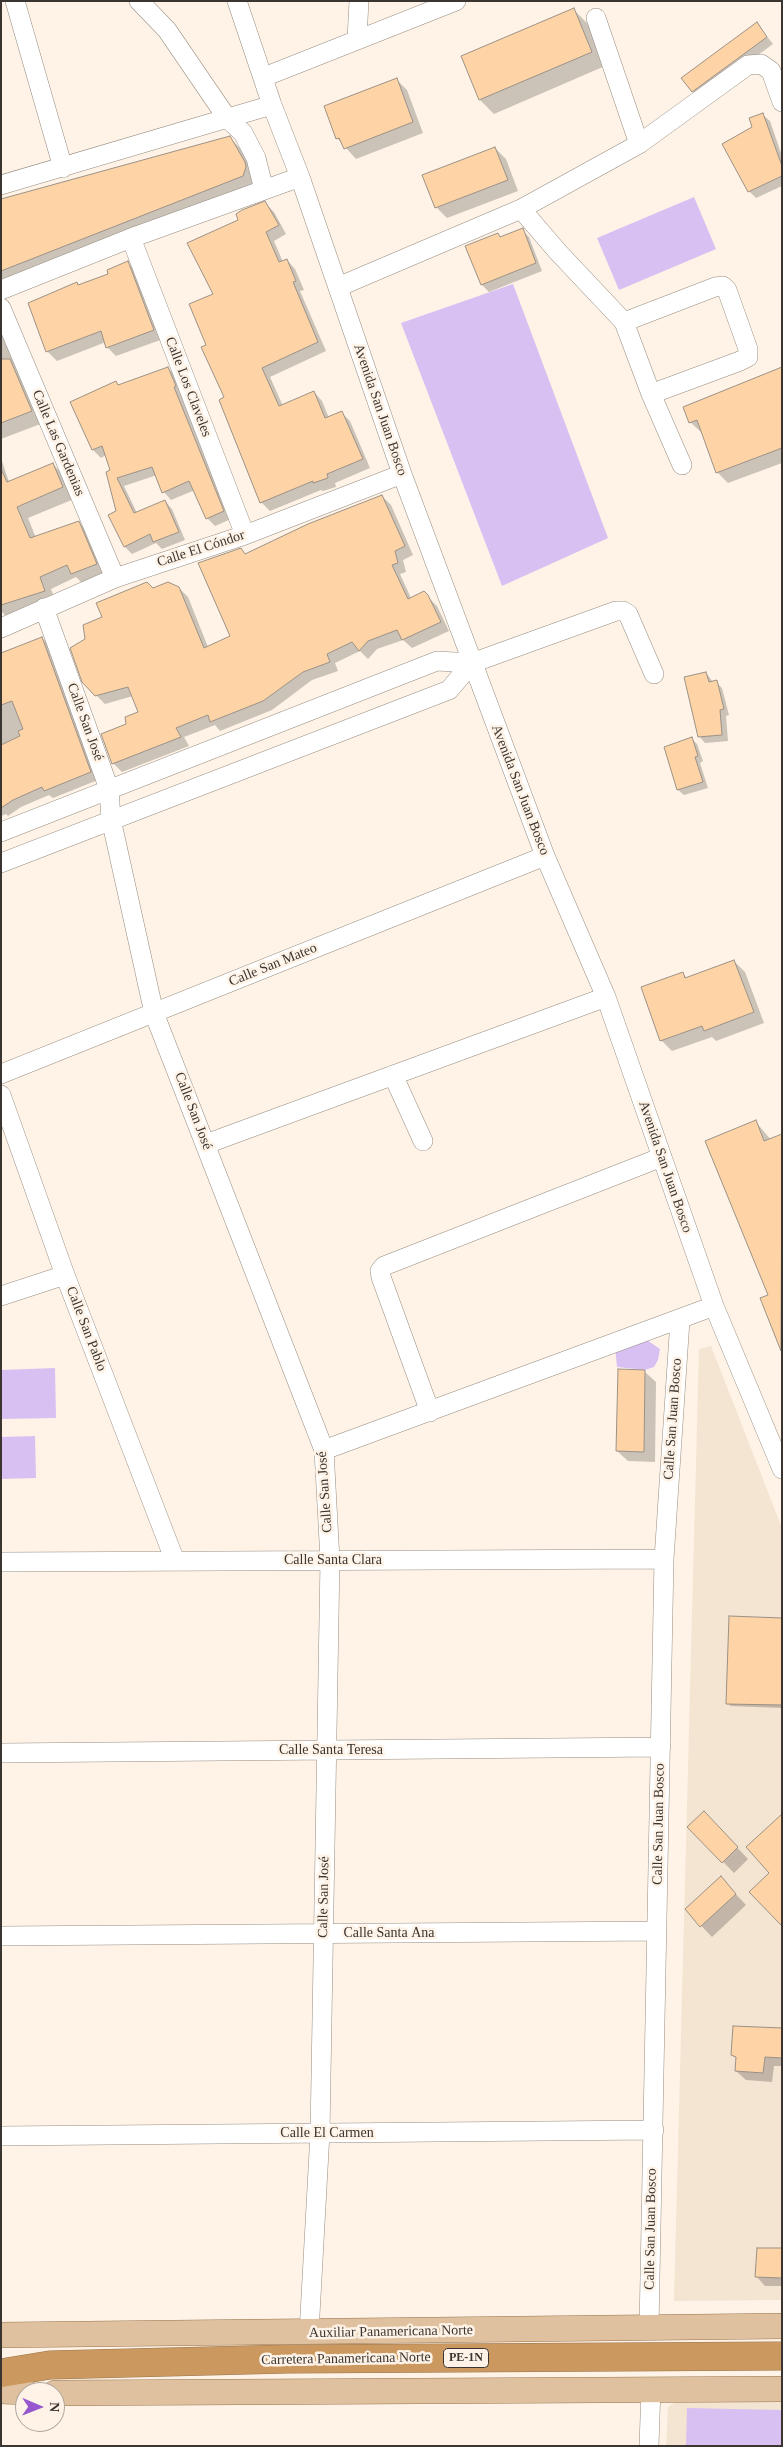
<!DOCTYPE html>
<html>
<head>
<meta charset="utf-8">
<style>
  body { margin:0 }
  #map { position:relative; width:783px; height:2447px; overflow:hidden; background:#fef3e6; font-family:Georgia,serif }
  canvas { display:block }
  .frame { position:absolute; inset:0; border:2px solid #3a3531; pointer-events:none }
  .north { position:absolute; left:15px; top:2382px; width:50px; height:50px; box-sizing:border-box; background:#fef3e6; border:1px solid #b0a79e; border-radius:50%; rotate:91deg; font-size:14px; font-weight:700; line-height:20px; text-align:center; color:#3a3531 }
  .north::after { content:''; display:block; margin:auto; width:18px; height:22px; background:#9758cf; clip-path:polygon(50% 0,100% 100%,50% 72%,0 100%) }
</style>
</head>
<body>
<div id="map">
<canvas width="783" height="2447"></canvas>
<div class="frame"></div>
<div class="north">N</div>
</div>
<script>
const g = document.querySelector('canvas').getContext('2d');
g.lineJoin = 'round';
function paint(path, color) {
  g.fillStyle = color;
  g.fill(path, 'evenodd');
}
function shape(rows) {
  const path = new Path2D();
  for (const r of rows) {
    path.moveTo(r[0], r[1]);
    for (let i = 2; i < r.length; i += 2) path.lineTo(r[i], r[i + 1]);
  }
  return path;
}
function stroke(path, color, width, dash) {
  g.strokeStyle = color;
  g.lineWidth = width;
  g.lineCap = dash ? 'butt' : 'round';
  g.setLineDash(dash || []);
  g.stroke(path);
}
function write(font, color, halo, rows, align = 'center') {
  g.font = font + ' Georgia,serif';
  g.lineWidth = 5;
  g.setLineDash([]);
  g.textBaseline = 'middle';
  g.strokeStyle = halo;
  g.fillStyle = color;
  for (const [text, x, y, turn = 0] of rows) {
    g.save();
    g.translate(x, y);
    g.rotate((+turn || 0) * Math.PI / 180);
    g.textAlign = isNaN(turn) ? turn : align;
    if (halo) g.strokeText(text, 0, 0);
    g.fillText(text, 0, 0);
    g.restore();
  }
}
const built = shape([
  [711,1346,782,1528,782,2300,674,2301,699,1349],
  [678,2400,782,2400,782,2446,666,2446,668,2407]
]);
const green = shape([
  [694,197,716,249,619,290,597,238],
  [513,284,608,538,502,586,401,323],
  [644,1338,660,1349,658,1360,654,1367,645,1370,617,1367,615,1347],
  [55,1368,56,1418,1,1419,1,1370],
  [35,1436,36,1478,1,1479,1,1437],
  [687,2408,782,2410,782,2446,686,2446]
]);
const shadow = shape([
  [574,10,588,24,605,66,494,114,480,100,462,57],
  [757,24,773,44,700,98,693,91],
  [396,79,407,90,423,133,356,159,338,139,325,107],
  [762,114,770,121,782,156,782,186,756,198,749,191,754,128],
  [230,138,242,150,257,175,255,188,1,287,1,201],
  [495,148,506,159,518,191,447,218,436,207],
  [265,203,274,212,286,234,274,241,283,262,287,260,295,269,304,290,300,291,326,351,270,377,283,406,314,392,322,401,329,418,342,413,350,421,370,468,335,483,336,487,323,491,321,490,270,511,261,502,207,346,215,295,240,221],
  [522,230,529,237,542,271,489,292,482,285,498,234,501,238],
  [128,263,137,272,163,339,116,356,107,347,106,342,57,361,47,351,76,283,79,286,110,274],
  [1,331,43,423,1,439],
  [168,368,176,376,183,394,181,395,231,519,215,526,207,518,195,490,171,500,164,492,157,475,124,486,137,513,165,501,172,509,185,540,162,549,156,543,132,554,125,547,112,471,106,455,101,458,93,450,72,403,116,382,119,386],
  [782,368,782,463,728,483,717,472,702,433,690,422,684,408],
  [1,458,9,482,53,464,64,476,74,499,28,518,36,538,78,522,90,534,108,576,84,585,76,577,51,589,56,602,8,618,1,611],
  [382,496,391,505,413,555,403,560,406,572,400,574,411,598,423,592,437,606,449,631,412,648,403,640,377,649,368,659,360,651,335,663,338,671,312,680,272,710,220,731,215,725,184,737,189,746,122,772,113,763,128,725,140,712,133,696,105,704,96,695,87,639,104,618,152,589,179,588,188,597,208,647,232,637,241,550,246,555],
  [42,638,50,646,98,780,53,798,49,795,21,807,8,816,6,814,1,816,1,655],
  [706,673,713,682,716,682,722,688,729,715,726,716,728,741,705,743,699,736],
  [692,739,697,744,703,761,700,763,708,788,684,795,678,790,666,748],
  [734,961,745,972,764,1023,716,1041,712,1037,672,1051,661,1040,682,973,688,979],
  [756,1122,771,1140,782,1135,782,1350,762,1299,769,1296],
  [645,1372,656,1382,655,1462,628,1461,617,1451],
  [782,1619,782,1708,731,1706,727,1703],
  [714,1823,748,1859,734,1873,689,1827],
  [731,1889,746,1905,712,1937,686,1910],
  [782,2029,782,2066,774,2066,772,2082,746,2080,736,2071,737,2059,733,2055],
  [782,2250,782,2286,765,2286,756,2276]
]);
const building = shape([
  [574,8,592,52,479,100,461,56,574,8],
  [757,22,767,37,692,92,681,78,757,22],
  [397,78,413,122,344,149,339,138,336,139,324,106,397,78],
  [763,113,782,166,782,176,748,192,722,144,752,127,749,118,763,113],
  [230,136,245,162,246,167,243,176,1,271,1,199,230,136],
  [495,147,508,180,435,208,422,175,495,147],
  [265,201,279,225,266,232,279,262,287,259,296,281,293,282,318,342,262,368,279,406,314,391,325,418,342,411,363,459,327,474,328,478,313,483,313,481,260,503,219,400,224,397,201,347,206,345,189,304,213,294,187,243,238,220,236,214,242,210,265,201],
  [523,228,536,263,481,285,465,246,498,233,500,237,523,228],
  [128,261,154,330,106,348,101,331,46,352,28,303,77,282,78,285,108,274,107,270,128,261],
  [1,359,10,359,32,411,1,423,1,359],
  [168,367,176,386,174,387,224,511,206,519,189,481,162,493,152,467,117,478,134,513,165,500,179,532,153,542,150,534,124,547,108,515,116,511,106,472,110,470,102,446,92,450,70,402,116,381,118,385,168,367],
  [782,367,782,448,716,473,697,420,689,423,683,407,782,367],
  [53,463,63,487,17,507,30,538,79,521,97,564,71,574,67,565,40,577,45,591,1,605,1,469,7,482,53,463],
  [382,495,405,546,395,551,398,563,392,565,408,599,424,591,428,595,441,622,402,640,397,630,368,641,359,651,352,642,327,654,330,662,303,672,263,701,210,722,208,715,176,728,181,737,112,764,101,734,126,724,125,717,138,712,128,687,95,696,82,682,70,648,85,639,83,625,102,617,96,603,147,582,153,588,168,582,179,587,204,648,230,636,198,563,241,548,245,554,308,524,382,495],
  [42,637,91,772,44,791,42,787,13,800,1,808,1,745,20,736,18,731,23,729,12,701,1,705,1,653,42,637],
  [706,672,709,682,717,680,724,709,720,710,722,735,698,737,684,677,706,672],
  [692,737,698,756,695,757,703,782,677,790,664,747,692,737],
  [734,960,754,1012,704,1031,702,1026,660,1041,641,987,683,972,685,978,734,960],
  [756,1120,764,1141,782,1134,781,1351,760,1298,768,1295,705,1141,756,1120],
  [618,1369,645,1370,644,1452,616,1451,618,1369],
  [729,1616,782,1618,782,1705,726,1704,729,1616],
  [704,1811,738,1847,722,1863,687,1827,704,1811],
  [782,1814,782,1926,749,1892,769,1873,746,1847,782,1814],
  [721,1876,736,1894,700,1927,685,1909,721,1876],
  [733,2026,782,2028,782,2058,765,2057,763,2073,735,2071,736,2057,731,2055,733,2026],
  [757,2248,782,2248,782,2278,755,2277,757,2248]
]);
const minor = shape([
  [15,1,63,168],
  [139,1,167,30,227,118,243,133,256,158,264,190],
  [237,1,272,105,300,177,402,474,545,856,606,997,714,1306,782,1469],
  [596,18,639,144],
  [357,39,359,1],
  [264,77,456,1],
  [1,185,272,105],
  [521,209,558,252,624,322,651,394,682,465],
  [131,238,245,535],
  [338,287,521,209,639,144,748,65,761,64,771,71,782,102],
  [1,290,131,238,300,177],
  [1,308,115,578],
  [624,322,715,287,723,286,727,290,748,349,748,357,740,361,651,394],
  [44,608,109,789,111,819,154,1013,324,1450,330,1560,320,2133,309,2333],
  [1,628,115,578,245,535,402,474],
  [1,832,437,661,472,663,616,611,623,611,628,614,654,674],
  [1,863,449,690,472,663],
  [1,1074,545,856],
  [393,1075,423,1141],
  [1,1095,65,1275,175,1561],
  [206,1144,606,997],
  [1,1296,65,1275],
  [430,1412,381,1277,380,1271,384,1266,662,1157],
  [324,1450,714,1306],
  [1,1562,664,1559],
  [1,1753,661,1747],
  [1,1936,657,1931],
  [1,2136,654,2130],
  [649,2328,664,1559,680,1320],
  [649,2446,651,2388]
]);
const major = shape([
  [1,2335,782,2326],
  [1,2391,25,2392],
  [55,2393,782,2389]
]);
const highway = shape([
  [1,2373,50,2365,287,2359,782,2356]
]);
const shields = [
  [466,2358,45]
];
const shieldNames = [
  ["PE-1N",466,2358]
];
const streetNames = [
  ["Calle Los Claveles",188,387,69],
  ["Avenida San Juan Bosco",380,410,71],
  ["Calle Las Gardenias",58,443,67],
  ["Calle El Cóndor",201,549,-18],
  ["Calle San José",85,722,70],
  ["Avenida San Juan Bosco",520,790,69],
  ["Calle San Mateo",273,965,-22],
  ["Calle San José",193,1111,69],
  ["Avenida San Juan Bosco",665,1167,71],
  ["Calle San Pablo",86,1329,69],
  ["Calle San Juan Bosco",673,1419,-86],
  ["Calle San José",325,1492,-94],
  ["Calle Santa Clara",333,1560],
  ["Calle Santa Teresa",331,1750],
  ["Calle San Juan Bosco",659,1824,-89],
  ["Calle San José",324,1897,-89],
  ["Calle Santa Ana",389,1933],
  ["Calle El Carmen",327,2133],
  ["Calle San Juan Bosco",651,2229,-89],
  ["Auxiliar Panamericana Norte",391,2332,-1],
  ["Carretera Panamericana Norte",346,2359,-1]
];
paint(built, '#f4e4d2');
paint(green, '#d8c0f3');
paint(shadow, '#0003');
paint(building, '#fed4a7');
stroke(building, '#9b9186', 1);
stroke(minor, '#968c81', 20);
stroke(major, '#98754f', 26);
stroke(highway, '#98754f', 29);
stroke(minor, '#fff', 19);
stroke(major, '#e0c19f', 25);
stroke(highway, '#cb985f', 28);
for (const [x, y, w] of shields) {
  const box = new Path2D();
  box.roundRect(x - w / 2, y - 9.5, w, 19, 4);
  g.fillStyle = '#fef3e6';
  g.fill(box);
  stroke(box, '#3a3531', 1);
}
write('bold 12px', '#3a3531', null, shieldNames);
write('14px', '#3a3531', '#fef3e6', streetNames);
</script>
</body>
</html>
